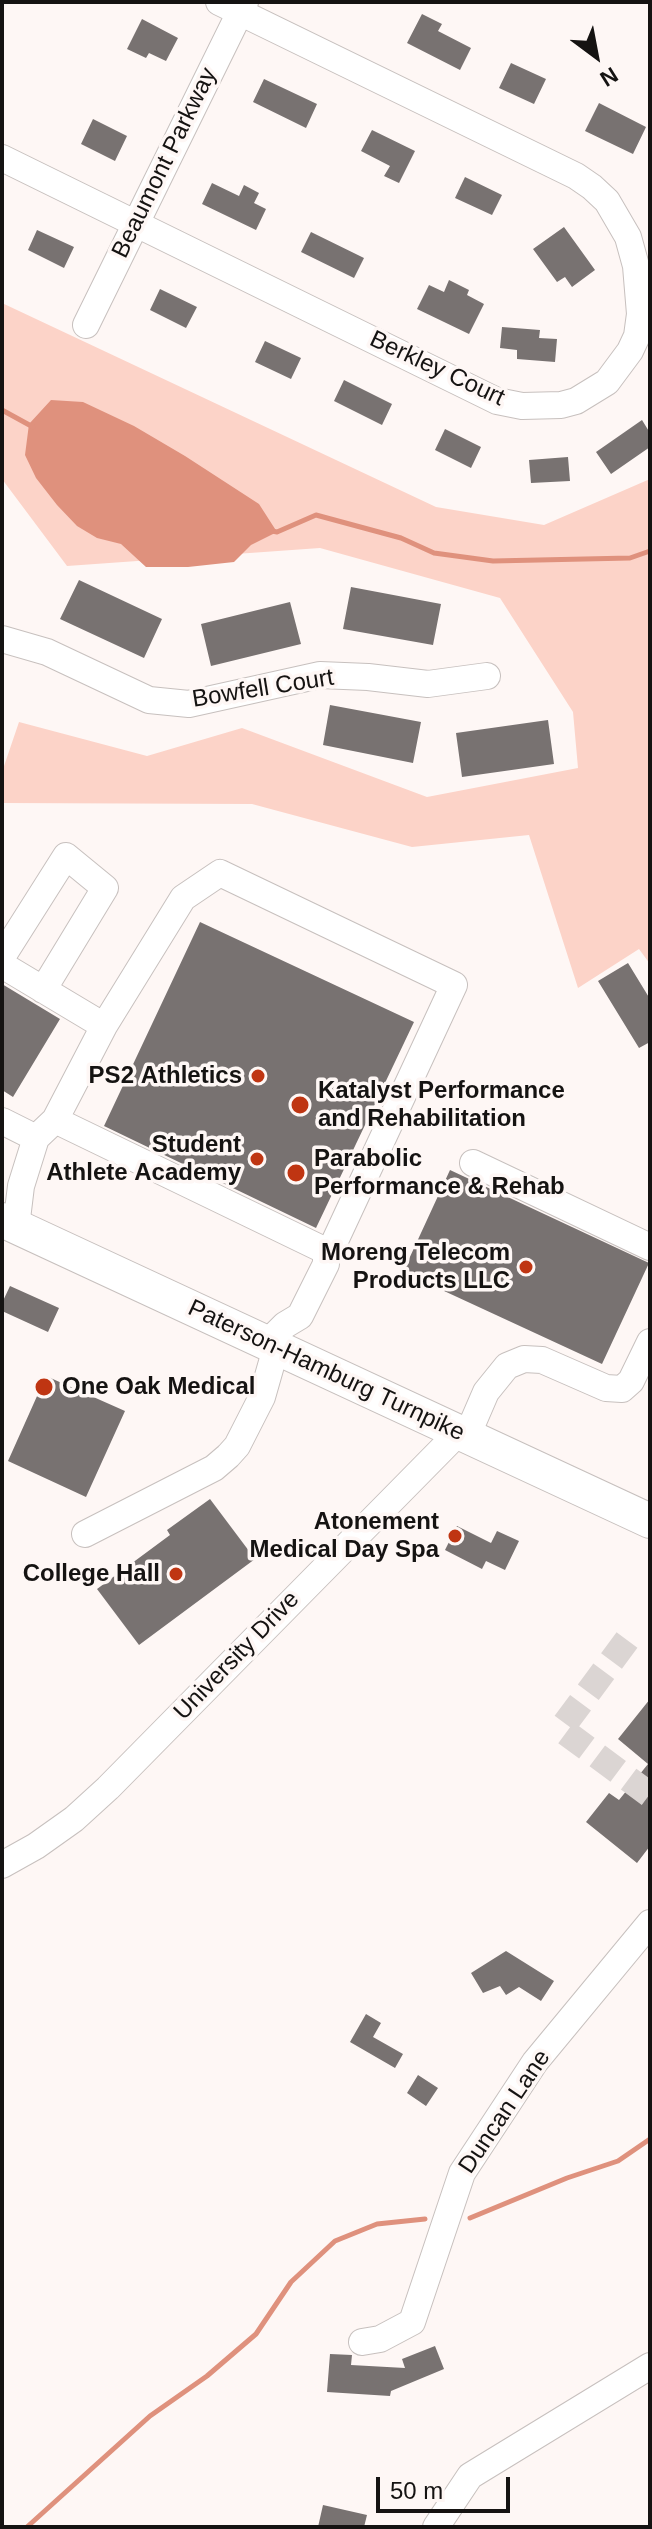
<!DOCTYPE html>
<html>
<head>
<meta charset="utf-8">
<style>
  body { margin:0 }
  #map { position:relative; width:652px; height:2529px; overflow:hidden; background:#fef7f5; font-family:Helvetica,sans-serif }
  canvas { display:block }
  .frame { position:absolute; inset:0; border:4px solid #151312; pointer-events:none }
  .north { position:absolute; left:556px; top:16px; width:80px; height:80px; -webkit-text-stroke:6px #fef7f5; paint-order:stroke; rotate:148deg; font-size:22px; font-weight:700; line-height:32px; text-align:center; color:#151312 }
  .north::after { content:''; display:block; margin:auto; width:28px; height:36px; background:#151312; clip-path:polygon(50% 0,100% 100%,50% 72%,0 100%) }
  .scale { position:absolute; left:376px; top:2477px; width:134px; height:36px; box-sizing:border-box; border:4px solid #151312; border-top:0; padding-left:10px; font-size:24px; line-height:28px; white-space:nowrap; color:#151312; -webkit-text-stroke:6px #fef7f5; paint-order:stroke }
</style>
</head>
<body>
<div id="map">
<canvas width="652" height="2529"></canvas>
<div class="frame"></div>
<div class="north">N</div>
<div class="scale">50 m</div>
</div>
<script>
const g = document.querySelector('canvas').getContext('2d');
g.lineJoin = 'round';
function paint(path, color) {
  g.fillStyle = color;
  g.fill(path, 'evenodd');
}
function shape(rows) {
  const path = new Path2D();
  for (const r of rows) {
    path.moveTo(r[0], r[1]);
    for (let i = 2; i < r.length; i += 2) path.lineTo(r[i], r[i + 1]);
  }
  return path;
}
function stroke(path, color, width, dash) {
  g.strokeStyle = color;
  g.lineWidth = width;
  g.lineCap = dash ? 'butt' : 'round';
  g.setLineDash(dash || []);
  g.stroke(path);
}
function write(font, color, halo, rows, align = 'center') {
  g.font = font + ' Helvetica,sans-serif';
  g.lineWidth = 7;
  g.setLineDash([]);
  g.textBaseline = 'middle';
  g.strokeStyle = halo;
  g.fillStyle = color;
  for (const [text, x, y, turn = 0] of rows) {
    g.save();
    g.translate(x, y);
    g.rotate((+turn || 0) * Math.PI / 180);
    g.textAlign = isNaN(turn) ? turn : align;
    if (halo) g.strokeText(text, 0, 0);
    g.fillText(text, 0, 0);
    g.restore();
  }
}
const green = shape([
  [2,303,436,507,544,525,650,479,650,964,639,949,578,988,529,835,412,847,252,804,2,803,2,772,19,722,147,756,242,728,427,797,578,768,573,712,500,598,320,548,67,566,2,479]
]);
const water = shape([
  [51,400,83,402,134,426,185,456,259,504,277,532,251,545,234,562,188,567,146,567,121,544,97,538,77,526,57,505,36,478,25,455,29,424]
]);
const stream = shape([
  [2,410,33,427],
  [272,531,277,532,316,515,401,538,434,553,493,561,630,558,650,551],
  [470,2218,567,2178,618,2161,650,2139],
  [27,2527,150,2416,207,2376,256,2334,291,2282,335,2241,377,2224,425,2219]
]);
const building = shape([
  [422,14,442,24,438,31,471,48,460,70,407,43],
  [142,19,178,38,166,61,149,53,146,58,127,49],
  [511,63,546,79,534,104,499,88],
  [264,79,317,104,306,128,253,102],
  [599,103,646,127,633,154,585,131],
  [93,119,127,136,115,161,81,144],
  [372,130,415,151,399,183,384,176,390,166,361,151],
  [465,177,502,195,492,215,455,198],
  [212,183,239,196,244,185,259,193,254,203,266,209,256,230,202,204],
  [564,227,595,270,572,287,565,277,557,282,533,249],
  [37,230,74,247,64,268,28,250],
  [311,232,364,258,354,278,301,252],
  [449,280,469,290,467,295,484,304,469,334,417,309,429,285,444,292],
  [160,289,197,307,186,328,150,310],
  [502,327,540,330,539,338,557,339,555,362,517,359,517,350,500,348],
  [265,341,301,358,291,379,255,362],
  [344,380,392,404,382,425,334,401],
  [642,420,650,433,650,447,611,474,596,452],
  [445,429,481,447,471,468,435,450],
  [568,457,570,481,531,483,529,460],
  [79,580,162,619,144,658,60,619],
  [351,587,441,604,433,645,343,629],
  [290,602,301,644,211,666,201,624],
  [330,705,421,722,413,763,323,745],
  [548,720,554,764,462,777,456,733],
  [200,922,414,1022,316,1228,104,1126],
  [628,963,650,999,650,1042,639,1048,598,981],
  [2,984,60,1019,13,1097,2,1090],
  [450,1170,649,1263,602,1364,403,1272],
  [10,1286,59,1308,48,1332,2,1311,2,1303],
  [46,1376,125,1411,86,1497,8,1461],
  [210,1499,255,1559,139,1645,97,1589,170,1535,167,1530],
  [457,1526,491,1543,497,1531,519,1541,505,1570,486,1561,482,1569,445,1550],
  [650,1699,650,1846,637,1863,586,1822,609,1793,619,1800,648,1764,618,1739],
  [506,1951,554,1981,541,2001,519,1987,506,1995,500,1986,483,1993,471,1973],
  [366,2014,381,2023,373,2037,403,2054,395,2068,350,2042],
  [418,2075,438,2088,426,2106,407,2093],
  [435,2346,444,2369,391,2391,390,2396,327,2392,330,2354,352,2355,351,2365,405,2368,402,2359],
  [323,2505,367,2515,364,2527,318,2527]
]);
const minorTunnel = shape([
  [627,1640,561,1729,650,1795]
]);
const minor = shape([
  [2,158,497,401,522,406,561,405,576,401,607,382,630,351,637,336,640,314,636,266,628,237,607,201,592,187,576,176,219,2],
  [86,325,245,2],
  [2,639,47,652,149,700,189,704,320,675,368,677,428,684,487,676],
  [2,957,66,856,105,888,43,990],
  [2,965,104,1026],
  [55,1120,104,1026,183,898,220,873,454,985,334,1243,326,1251],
  [2,1121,36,1138],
  [473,1163,650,1247],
  [16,1227,21,1186,36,1138,55,1120,326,1251,326,1264,300,1316,285,1325,267,1343],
  [467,1436,486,1392,507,1366,524,1359,542,1360,606,1388,622,1389,631,1381,650,1342],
  [85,1534,214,1468,228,1456,237,1446,262,1397,276,1348],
  [2,1865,36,1846,74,1819,108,1788,459,1432],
  [362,2342,380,2339,412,2322,462,2173,535,2062,650,1923],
  [436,2527,470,2476,650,2366]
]);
const major = shape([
  [2,1220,650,1521]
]);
const markers = [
  [258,1076,8,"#bf3512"],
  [300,1105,10,"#bf3512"],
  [257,1159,8,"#bf3512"],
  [296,1173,10,"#bf3512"],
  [526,1267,8,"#bf3512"],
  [44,1387,10,"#bf3512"],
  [455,1536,8,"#bf3512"],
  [176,1574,8,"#bf3512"]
];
const streetNames = [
  ["Beaumont Parkway",165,163,-64],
  ["Berkley Court",437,369,25],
  ["Bowfell Court",263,689,-9],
  ["Paterson-Hamburg Turnpike",326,1371,25],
  ["University Drive",237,1656,-46],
  ["Duncan Lane",505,2112,-56]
];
const poiNames = [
  ["PS2 Athletics",242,1076],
  ["Katalyst Performance",318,1091,"left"],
  ["and Rehabilitation",318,1119,"left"],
  ["Student",241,1145],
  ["Athlete Academy",241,1173],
  ["Parabolic",314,1159,"left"],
  ["Performance & Rehab",314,1187,"left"],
  ["Moreng Telecom",510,1253],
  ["Products LLC",510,1281],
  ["One Oak Medical",62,1387,"left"],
  ["Atonement",439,1522],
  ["Medical Day Spa",439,1550],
  ["College Hall",160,1574]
];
paint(green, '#fcd3c8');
paint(water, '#df917d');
stroke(stream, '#df917d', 5);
paint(building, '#787271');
stroke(minorTunnel, '#dbd5d3', 26, [26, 13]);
stroke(minor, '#c7c0be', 28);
stroke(major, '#c7c0be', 36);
stroke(minor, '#fff', 26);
stroke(major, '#fff', 34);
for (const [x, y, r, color] of markers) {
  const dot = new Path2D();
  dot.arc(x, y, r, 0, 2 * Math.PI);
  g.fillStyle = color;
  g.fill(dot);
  stroke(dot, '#fef7f5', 3);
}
write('24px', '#151312', '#fef7f5', streetNames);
write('bold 24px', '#151312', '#fef7f5', poiNames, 'right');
</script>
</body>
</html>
